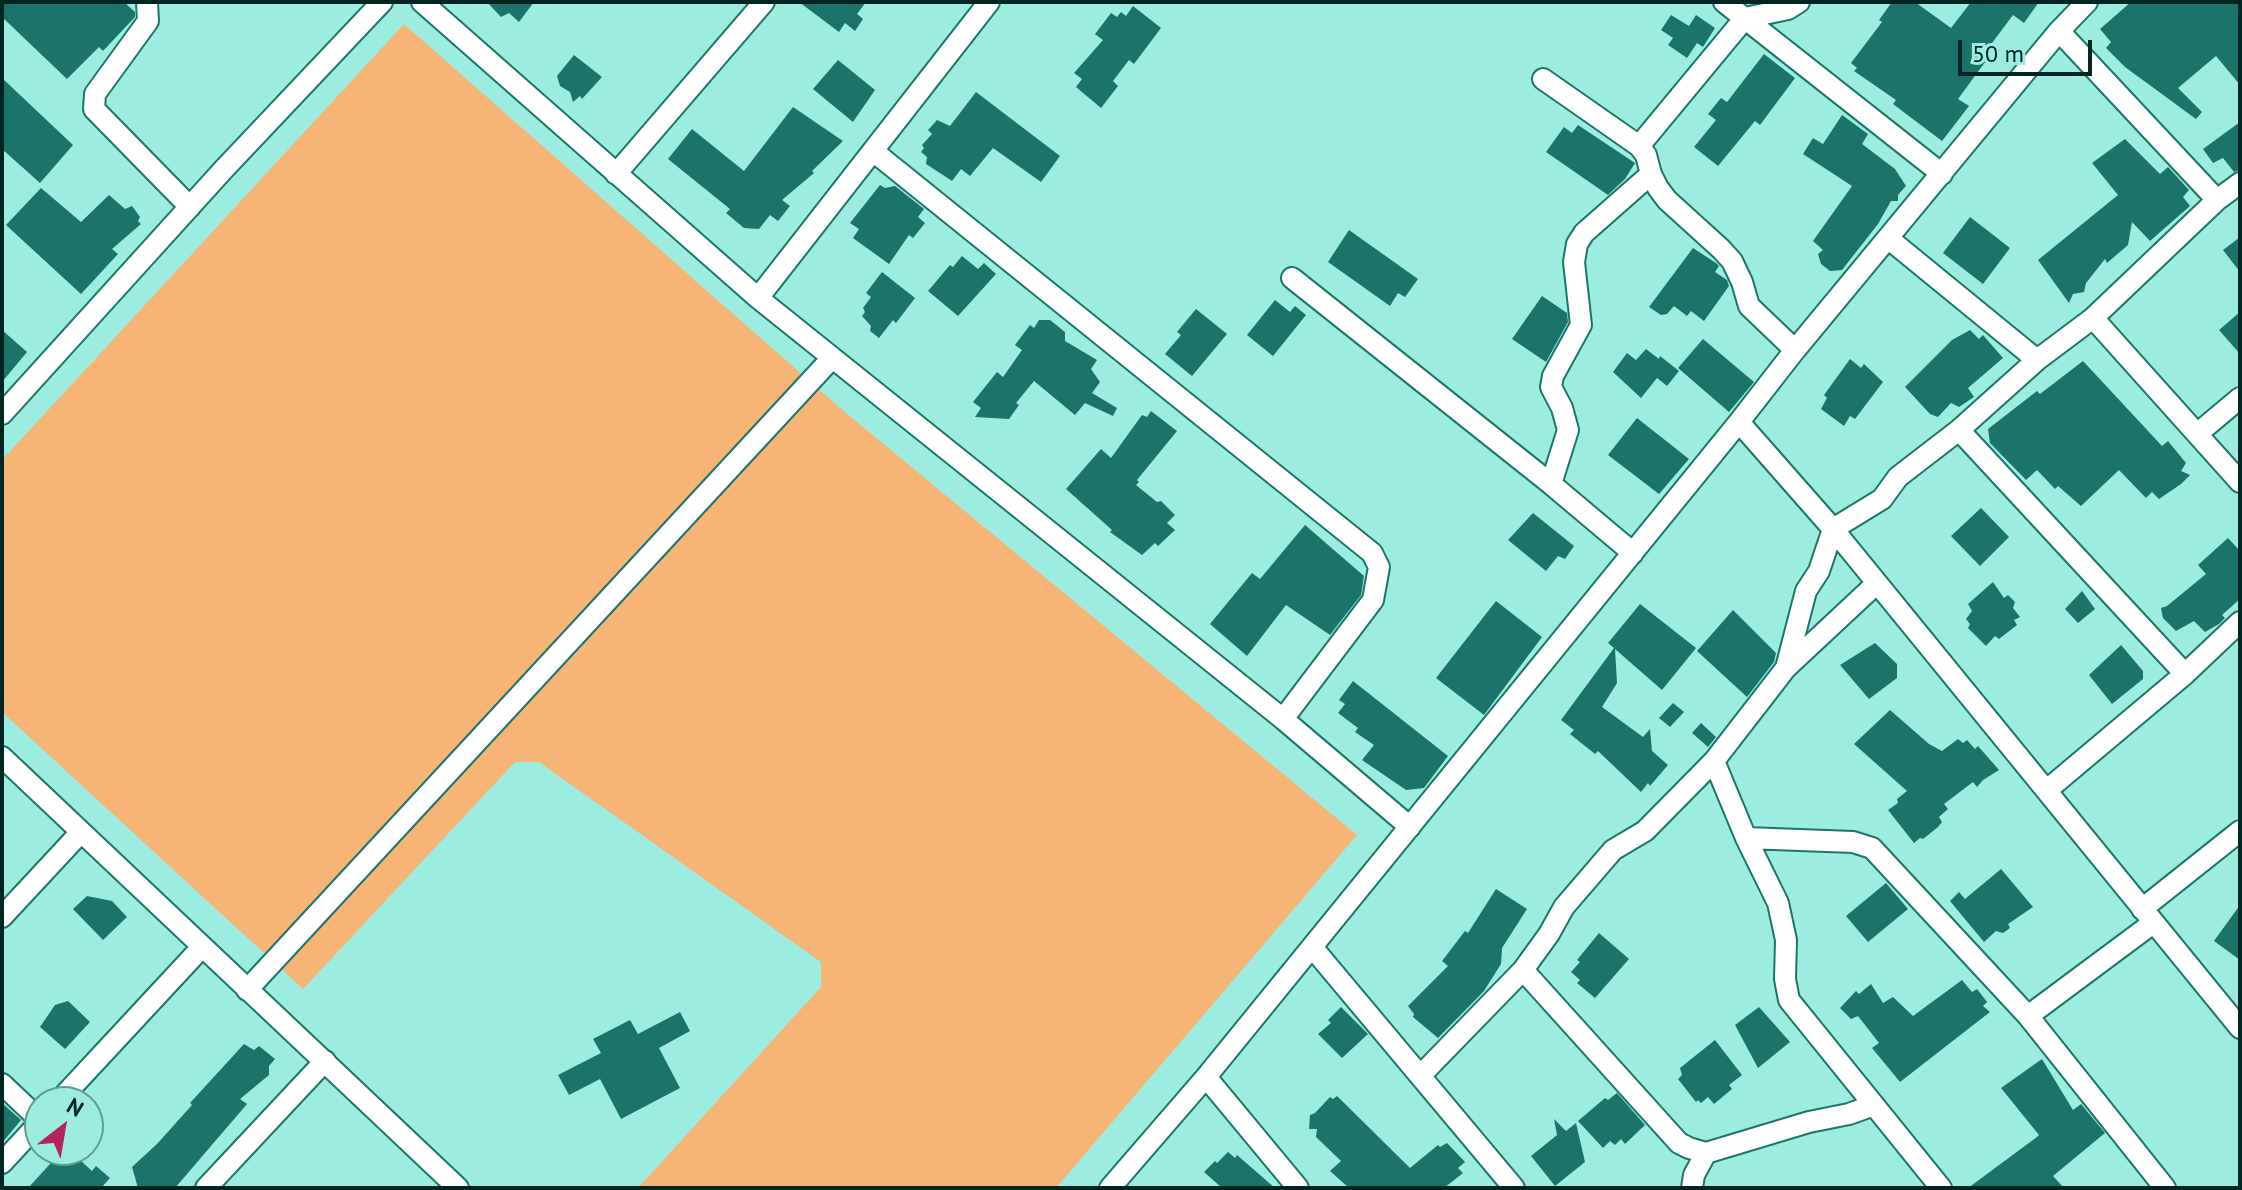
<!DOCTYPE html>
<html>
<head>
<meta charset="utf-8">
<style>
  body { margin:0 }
  #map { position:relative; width:2242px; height:1190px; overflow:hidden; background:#9cede0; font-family:"PT Sans",sans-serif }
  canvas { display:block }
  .frame { position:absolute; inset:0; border:4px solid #012520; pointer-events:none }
  .north { position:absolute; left:24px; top:1086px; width:80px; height:80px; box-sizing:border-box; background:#9cede0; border:2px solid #5e9d93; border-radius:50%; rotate:31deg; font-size:22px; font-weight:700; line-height:32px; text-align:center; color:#012520 }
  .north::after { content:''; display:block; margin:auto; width:28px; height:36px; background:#b3255d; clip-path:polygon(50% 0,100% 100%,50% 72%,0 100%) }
  .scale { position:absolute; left:1958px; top:40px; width:134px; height:36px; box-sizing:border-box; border:4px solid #012520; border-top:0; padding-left:10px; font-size:24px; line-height:28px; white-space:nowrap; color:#012520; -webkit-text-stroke:6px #9cede0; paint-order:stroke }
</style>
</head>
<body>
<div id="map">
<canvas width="2242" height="1190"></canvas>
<div class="frame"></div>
<div class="north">N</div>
<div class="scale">50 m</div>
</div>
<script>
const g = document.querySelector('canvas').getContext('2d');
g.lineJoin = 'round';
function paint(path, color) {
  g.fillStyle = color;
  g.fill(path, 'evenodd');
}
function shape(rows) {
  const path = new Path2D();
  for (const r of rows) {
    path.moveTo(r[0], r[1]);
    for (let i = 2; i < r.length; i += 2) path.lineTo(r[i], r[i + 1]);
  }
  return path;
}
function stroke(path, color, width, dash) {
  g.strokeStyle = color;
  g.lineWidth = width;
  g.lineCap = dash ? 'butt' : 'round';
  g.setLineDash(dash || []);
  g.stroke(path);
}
const green = shape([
  [404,24,840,408,1357,835,1056,1188,638,1188,821,987,821,962,539,762,515,762,303,989,2,712,2,460]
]);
const building = shape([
  [2,2,124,2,135,12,135,17,103,51,99,47,67,79,2,17],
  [487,2,534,2,519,22,509,13,501,17],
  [799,2,866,2,857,14,863,19,855,31,845,23,839,32],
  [1892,2,1915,2,1951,28,1971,2,2039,2,2024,23,2013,15,1986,51,1991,54,1958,99,1969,106,1942,141,1893,104,1896,100,1854,71,1857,68,1851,63,1882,22,1879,20],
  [2131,2,2240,2,2240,85,2216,56,2178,88,2202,112,2196,119,2125,67,2106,48,2111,42,2100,29],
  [1133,6,1161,28,1134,64,1129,60,1113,81,1118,86,1101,108,1076,87,1082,79,1074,73,1103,40,1095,34,1111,13,1117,17,1121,12,1126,16],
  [1671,15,1689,26,1696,15,1715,28,1703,47,1697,43,1687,58,1668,45,1673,38,1661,30],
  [1764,54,1795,78,1760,125,1755,121,1718,166,1694,147,1716,120,1708,114,1721,98,1727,102],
  [574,55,602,77,582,99,580,96,573,102,570,92,560,86,557,76],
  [838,60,875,90,853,122,813,89],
  [2,78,73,145,40,183,2,149],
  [976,92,1060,156,1041,182,993,148,970,176,961,169,952,181,926,164,927,157,921,152,924,148,922,145,932,134,928,130,937,120,950,126],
  [793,107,843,141,812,171,814,173,782,200,790,206,778,221,770,215,759,229,744,228,726,213,730,209,668,159,692,129,744,171],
  [1842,115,1868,134,1862,144,1895,169,1906,186,1898,195,1898,201,1891,201,1878,224,1842,270,1830,271,1821,264,1818,254,1823,250,1813,241,1852,186,1803,154,1813,138,1823,144],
  [2240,122,2240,170,2234,172,2223,158,2213,163,2203,149],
  [1578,125,1635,163,1625,179,1608,195,1546,152,1564,127,1572,133],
  [2125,139,2160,174,2168,167,2189,190,2183,197,2190,206,2150,241,2132,222,2128,245,2107,263,2105,259,2086,283,2084,292,2073,294,2069,303,2038,260,2118,195,2092,163],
  [880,185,885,188,895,186,924,209,918,217,925,223,913,238,909,235,889,264,853,238,859,229,850,223],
  [41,188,81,222,109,195,125,209,132,206,140,217,138,221,141,224,112,249,118,254,81,294,6,225],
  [1970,217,2010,248,1983,284,1943,253],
  [1349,230,1418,279,1405,297,1398,293,1390,306,1328,262],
  [2240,237,2240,272,2223,250],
  [1693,248,1716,263,1719,266,1715,272,1727,280,1729,286,1704,321,1691,311,1687,316,1674,306,1667,314,1661,315,1649,307],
  [962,256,978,269,984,263,996,274,958,316,928,291,950,265,953,267],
  [882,272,915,298,896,323,893,320,879,338,870,331,871,326,862,316,865,312,863,308,871,297,866,293],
  [1542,296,1567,313,1568,322,1546,362,1512,339],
  [1275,300,1290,312,1295,306,1306,315,1273,356,1247,335],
  [1196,309,1227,334,1192,376,1165,354,1181,335,1177,332],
  [2240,312,2240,354,2219,330],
  [1039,320,1050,320,1065,332,1065,341,1097,360,1091,369,1100,382,1092,393,1117,408,1113,416,1085,403,1075,415,1034,381,1016,403,1019,405,1009,419,975,417,981,408,973,402,997,372,1003,377,1022,350,1015,345,1030,325,1034,328],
  [2,330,27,352,2,382],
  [1970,330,1979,339,1983,335,2003,358,1968,388,1974,397,1959,407,1951,403,1938,417,1930,414,1905,387,1952,340],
  [1703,339,1754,382,1729,412,1678,368],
  [1646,349,1659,359,1660,356,1679,371,1667,386,1657,378,1641,398,1613,372,1627,353,1636,360],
  [1850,359,1861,368,1864,364,1883,382,1855,419,1850,416,1844,426,1821,409,1827,398,1824,395],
  [2083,361,2162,446,2168,441,2186,463,2181,471,2190,475,2181,484,2159,499,2152,492,2146,498,2119,470,2081,506,2058,486,2055,489,2037,470,2026,480,1990,443,1988,429,2037,391,2040,394],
  [1151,411,1177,431,1137,480,1139,482,1136,485,1157,502,1161,501,1175,515,1167,523,1175,530,1158,546,1155,543,1142,555,1110,532,1112,530,1066,489,1101,449,1111,458,1142,415,1147,417],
  [1637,418,1689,459,1659,494,1608,455],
  [1981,508,2009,537,1980,566,1951,536],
  [1533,513,1574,546,1565,559,1558,556,1546,571,1508,540],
  [1305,525,1364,576,1361,595,1330,635,1286,605,1247,656,1210,624,1252,573,1260,579],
  [2228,538,2240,551,2240,599,2222,615,2225,618,2219,624,2205,632,2194,621,2176,631,2163,618,2161,608,2167,606,2206,574,2198,565],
  [1993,582,2004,598,2008,595,2015,602,2013,608,2020,617,2014,620,2017,625,1999,639,1995,636,1986,646,1968,628,1970,624,1966,619,1972,611,1968,604],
  [2082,591,2095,609,2078,623,2065,609],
  [1496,601,1542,637,1484,715,1436,678],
  [1640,604,1696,648,1662,690,1615,649,1617,683,1602,707,1643,737,1650,729,1652,751,1668,765,1650,786,1648,783,1641,792,1598,751,1595,754,1570,734,1574,730,1561,720,1614,648,1608,643],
  [1733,610,1776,653,1774,662,1747,697,1697,651],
  [1875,643,1897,664,1897,678,1869,699,1840,665],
  [2121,645,2143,671,2143,679,2112,704,2089,675],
  [1353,681,1448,756,1424,788,1406,790,1362,760,1374,745,1355,732,1358,728,1338,713,1345,704,1339,700],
  [1673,703,1684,712,1670,727,1659,718],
  [1890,710,1929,744,1942,751,1958,739,1963,743,1967,740,1975,749,1978,746,1999,770,1983,780,1977,787,1973,782,1944,804,1948,809,1939,817,1942,822,1938,827,1923,839,1920,838,1914,843,1888,810,1898,803,1897,799,1907,791,1854,744],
  [1701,723,1716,737,1708,747,1692,733],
  [2001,869,2033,907,2008,924,2010,928,2003,933,1996,931,1984,942,1950,901,1959,892,1965,899],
  [1886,883,1908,909,1868,942,1846,916],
  [1496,889,1527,909,1502,948,1501,964,1484,991,1438,1038,1413,1017,1414,1014,1408,1006,1448,966,1442,961,1465,931,1468,933],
  [87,896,112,901,127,917,103,940,73,909],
  [2240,905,2240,960,2214,941],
  [1599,933,1629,959,1595,998,1577,983,1580,980,1571,972,1580,962,1577,960],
  [1962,980,1972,992,1977,989,1987,1002,1983,1006,1990,1012,1900,1082,1872,1048,1879,1043,1858,1016,1851,1019,1840,1008,1856,991,1859,994,1871,984,1883,1003,1893,997,1913,1016],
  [68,1001,90,1022,65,1049,40,1027,55,1005],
  [1341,1007,1368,1034,1342,1058,1318,1034,1331,1023,1328,1020],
  [1759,1007,1790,1042,1758,1068,1735,1025],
  [680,1012,690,1031,659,1048,680,1088,621,1119,600,1079,569,1095,558,1075,601,1053,593,1039,630,1020,638,1034],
  [1715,1040,1742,1075,1729,1085,1732,1089,1714,1104,1708,1097,1701,1103,1698,1100,1696,1102,1678,1079,1682,1075,1680,1068],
  [244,1044,254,1050,259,1046,275,1059,269,1066,269,1075,240,1099,247,1104,175,1188,138,1188,132,1167,157,1144,192,1105,190,1103],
  [2042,1059,2073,1110,2081,1104,2105,1133,2053,1176,2064,1188,1968,1188,2037,1137,2039,1135,2001,1088],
  [1617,1093,1645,1125,1625,1144,1621,1139,1615,1145,1610,1141,1603,1148,1578,1121,1605,1098,1608,1100],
  [1337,1096,1410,1168,1438,1145,1440,1147,1447,1143,1465,1162,1458,1168,1463,1173,1444,1188,1349,1188,1330,1171,1341,1161,1316,1137,1317,1129,1309,1129,1310,1115,1315,1113,1330,1097,1333,1099],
  [2,1103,21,1120,2,1143],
  [1554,1119,1566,1131,1576,1123,1585,1162,1555,1186,1531,1156,1557,1135],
  [61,1152,74,1164,79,1159,92,1171,96,1166,110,1178,101,1188,28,1188],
  [1228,1152,1235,1158,1237,1155,1275,1188,1222,1188,1204,1172,1215,1161,1217,1163]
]);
const street = shape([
  [147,2,148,21,95,94,94,109,190,207],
  [422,2,758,298,1283,719,1410,827],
  [1724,2,1942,174],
  [2059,31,2217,200,2240,183],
  [1543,79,1639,146,1646,155,1651,174,1658,188,1667,200,1721,249,1732,261,1742,282,1749,306,1795,350],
  [1639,146,1745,18,1788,9,1799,2],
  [873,151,1372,553,1379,567,1373,600,1283,719],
  [616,174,764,2],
  [1889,239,2037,360],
  [1292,278,1551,484,1633,553],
  [758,298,989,2],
  [2093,318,2240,482],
  [2,414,224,169,382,2],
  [1739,422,1833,529,2240,1028],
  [1959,430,2185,674,2047,790],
  [2197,434,2240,398],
  [1551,484,1568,430,1562,408,1551,387,1553,376,1581,325,1574,262,1577,244,1584,233,1651,174],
  [1786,668,1877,583],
  [2185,674,2240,622],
  [2,757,458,1188],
  [1714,761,1746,838,1778,903,1786,940,1785,979,1789,1000,1941,1188],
  [1746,838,1853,842,1872,848,2028,1016,2165,1188],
  [2142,909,2240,831],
  [2,917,81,832],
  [1312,947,1514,1188],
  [1523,970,1679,1143,1689,1148,1706,1153,1809,1122,1849,1114,1874,1105],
  [247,990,832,358],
  [2028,1016,2153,923],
  [1420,1076,1523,970,1549,934,1564,907,1613,850,1645,831,1714,761,1786,668,1806,591,1819,571,1833,529,1882,499,1898,477,1959,430,2037,360,2093,318,2217,200],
  [1206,1077,1298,1188],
  [2,1084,40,1120],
  [58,1102,202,947],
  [2,1163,40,1122],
  [206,1188,325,1061],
  [1110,1188,1206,1077,1739,422,1795,350,2059,31,2087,2],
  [1692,1188,1694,1175,1706,1153]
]);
paint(green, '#f6b477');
paint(building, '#1b7369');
stroke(street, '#1e756b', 24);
stroke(street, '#fff', 20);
</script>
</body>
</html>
